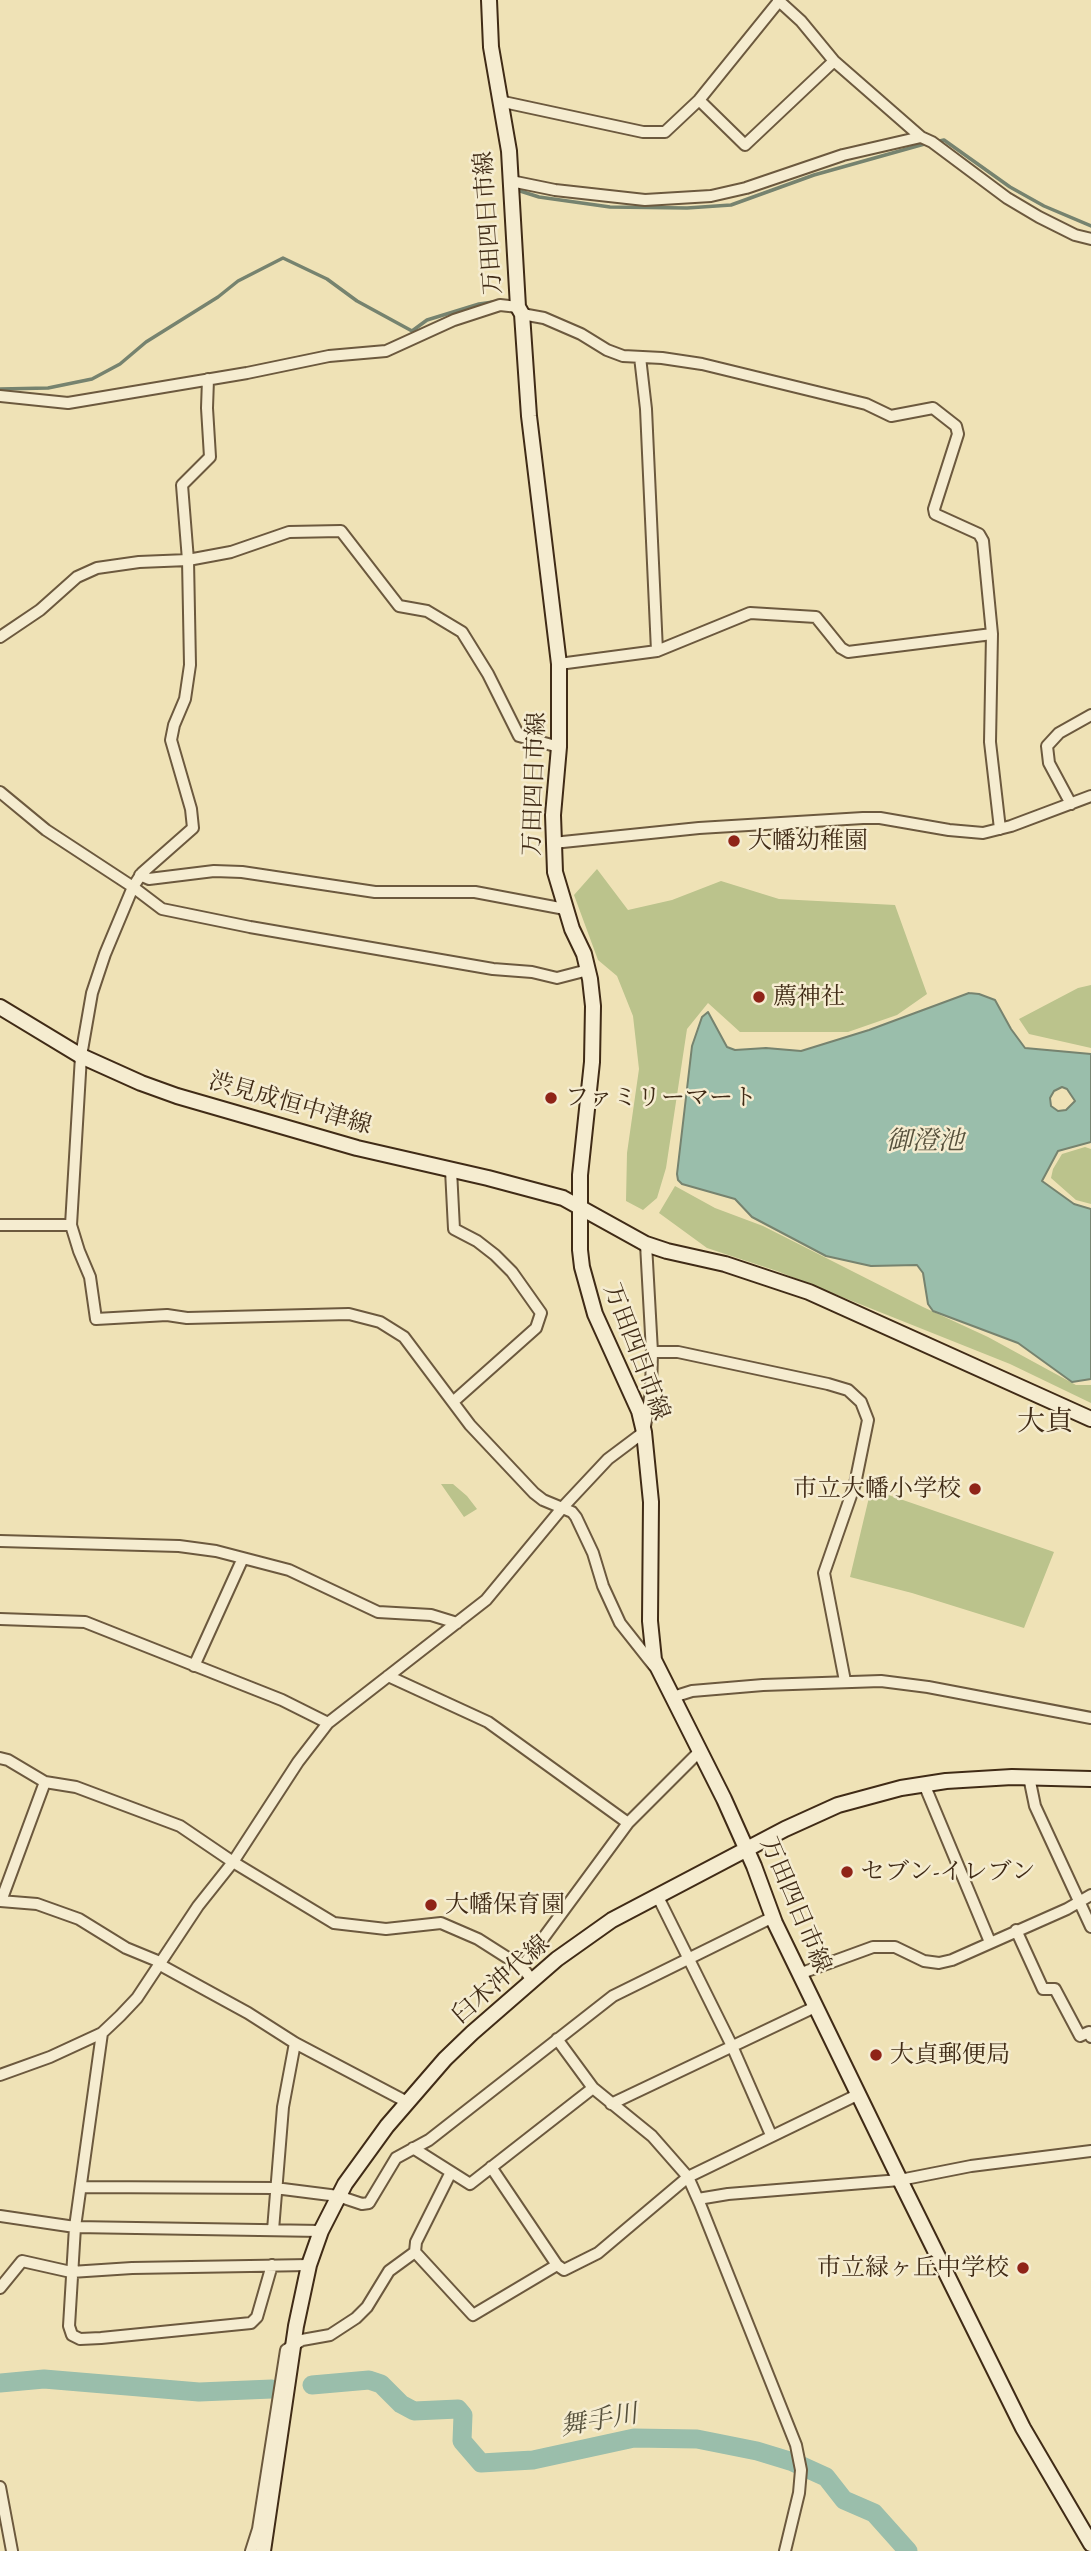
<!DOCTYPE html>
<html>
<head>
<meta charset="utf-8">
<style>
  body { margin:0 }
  canvas { display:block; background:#efe2b6 }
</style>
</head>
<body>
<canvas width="1091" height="2551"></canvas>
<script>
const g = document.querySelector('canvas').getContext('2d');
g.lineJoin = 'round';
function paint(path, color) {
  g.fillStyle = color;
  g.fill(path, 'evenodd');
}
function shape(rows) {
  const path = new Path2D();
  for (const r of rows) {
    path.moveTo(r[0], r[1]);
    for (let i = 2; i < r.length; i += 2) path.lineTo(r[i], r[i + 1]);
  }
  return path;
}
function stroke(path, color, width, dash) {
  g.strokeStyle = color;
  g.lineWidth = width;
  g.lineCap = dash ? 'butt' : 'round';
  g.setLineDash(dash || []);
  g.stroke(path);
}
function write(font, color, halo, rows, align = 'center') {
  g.font = font + ' "EB Garamond","Noto Serif JP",serif';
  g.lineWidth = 5;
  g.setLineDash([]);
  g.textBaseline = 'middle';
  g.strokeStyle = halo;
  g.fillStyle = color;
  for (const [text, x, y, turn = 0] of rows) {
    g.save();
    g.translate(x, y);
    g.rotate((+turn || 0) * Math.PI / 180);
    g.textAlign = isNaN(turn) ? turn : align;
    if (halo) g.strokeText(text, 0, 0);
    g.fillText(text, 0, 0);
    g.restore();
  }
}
const green = shape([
  [597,869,628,910,672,900,721,881,779,899,895,905,927,994,897,1015,848,1032,740,1032,708,1003,687,1029,666,1168,657,1198,643,1210,626,1201,627,1153,639,1069,633,1016,617,976,598,960,574,895],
  [1091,985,1091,1048,1029,1034,1019,1019,1078,988],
  [1085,1147,1091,1149,1091,1204,1076,1200,1051,1178,1053,1169,1062,1154],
  [675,1186,715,1208,763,1226,923,1307,988,1337,1076,1385,1091,1385,1091,1403,1010,1364,777,1271,707,1248,659,1213],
  [441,1484,453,1484,467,1496,477,1509,464,1517],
  [871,1489,1054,1552,1024,1628,912,1593,850,1577]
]);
const water = shape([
  [969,993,979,994,995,1000,1011,1029,1025,1048,1091,1054,1091,1142,1058,1151,1042,1181,1074,1204,1091,1209,1091,1379,1072,1382,1018,1343,933,1311,928,1304,923,1273,917,1265,871,1266,826,1256,752,1217,735,1199,682,1184,678,1180,677,1174,692,1046,702,1017,708,1012,727,1047,735,1050,766,1048,801,1051,869,1030,969,993],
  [1062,1087,1067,1089,1075,1101,1066,1110,1058,1111,1051,1106,1050,1098,1054,1091,1062,1087]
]);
const stream = shape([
  [935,142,944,140,1010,187,1044,206,1091,226],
  [517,190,539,197,610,207,687,208,731,205,814,175,928,143],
  [0,389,48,388,92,379,120,364,146,342,218,297,238,281,283,258,327,279,357,301,412,331,427,320,479,304,493,302]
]);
const river = shape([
  [0,2383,44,2379,199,2392,272,2389],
  [312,2385,369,2380,381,2384,401,2404,414,2411,458,2409,463,2415,462,2441,481,2463,533,2460,634,2438,697,2439,757,2451,793,2462,826,2477,844,2500,874,2513,908,2551]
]);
const street = shape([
  [778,0,801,21,834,61,921,137,932,142,1007,198,1039,217,1075,235,1091,239],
  [699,100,745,145,834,61],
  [499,101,643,132,665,132,699,100,779,1],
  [511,181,555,190,645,200,711,196,746,188,843,155,921,137],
  [522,314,544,318,581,334,607,350,623,356,662,358,702,364,866,404,891,416,933,408,956,426,958,434,934,509,935,514,979,534,983,541,992,634,990,742,1000,829],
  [640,357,646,409,657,651],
  [208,379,207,408,210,457,182,485,188,560,190,665,185,699,174,725,171,740,191,809,193,828,142,873,133,887,105,954,92,993,81,1056,71,1225,79,1251,90,1277,96,1319,167,1315,187,1318,349,1314,380,1322,404,1337,470,1425,534,1493,543,1500,572,1512,576,1517,593,1553,603,1586,620,1623,654,1666],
  [0,396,68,403,247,373,329,356,386,351,454,320,500,305,518,307],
  [0,637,40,610,77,577,97,568,139,562,188,560,231,552,289,532,341,531,399,606,427,611,462,632,488,674,519,736,559,747],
  [559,664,657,651,750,613,816,617,841,648,848,652,992,634],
  [0,792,46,830,133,887,162,909,250,927,493,969,532,972,557,978,588,970],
  [1071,804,1049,763,1047,746,1059,733,1091,715],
  [553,843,699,828,863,818,880,818,949,830,983,833,1011,826,1091,796],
  [140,875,149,879,214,871,242,872,375,892,475,892,565,909],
  [451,1170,454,1229,477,1241,495,1255,512,1272,541,1313,536,1328,454,1401],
  [0,1225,71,1225],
  [652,1352,678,1352,828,1384,848,1390,861,1402,868,1420,855,1484,824,1573,845,1681],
  [0,1541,179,1546,216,1551,289,1570,378,1612,431,1615,457,1623],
  [0,1619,85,1622,282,1700,328,1723],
  [194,1666,243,1558],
  [388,1676,488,1722,628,1823],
  [673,1697,692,1691,763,1685,881,1681,928,1687,1091,1718],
  [0,1758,8,1760,45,1782,76,1787,180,1826,233,1862,334,1923,386,1929,441,1923,478,1939,522,1967,532,1980],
  [1029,1777,1035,1806,1091,1927],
  [924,1784,990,1942],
  [657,1895,732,2046,771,2135],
  [0,1901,37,1904,79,1919,126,1948,160,1962,164,1967,248,2013,295,2043,407,2102],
  [1,1901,45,1782],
  [1016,1930,1043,1989,1055,1989,1080,2036,1089,2032,1091,2037],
  [522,1967,628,1823,699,1752],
  [799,1974,873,1947,895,1947,924,1961,939,1963,952,1960,1067,1909,1091,1895],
  [102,2033,75,2227,69,2326,72,2335,80,2339,101,2338,251,2323,257,2317,272,2265],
  [557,2039,593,2088,652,2136,688,2177,700,2204,796,2445,801,2470,799,2493,785,2551],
  [0,2075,50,2057,102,2033,120,2016,137,1998,198,1906,233,1862,298,1762,328,1723,486,1600,563,1507,608,1459,644,1432,651,1392,652,1352,646,1244],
  [611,2104,815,2007],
  [413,2148,470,2184,593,2088],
  [491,2167,557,2265,564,2270,598,2253,688,2177,859,2094],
  [451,2172,416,2242,415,2252,473,2315,557,2265],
  [81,2187,275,2188,338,2196,362,2204,369,2203,396,2158,429,2140,613,1996,773,1917],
  [698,2199,728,2194,900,2180,971,2166,1091,2151],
  [0,2216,75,2227,321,2231],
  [273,2230,283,2107,295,2043],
  [0,2288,22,2261,71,2272,132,2268,309,2265],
  [0,2487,12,2551],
  [251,2551,258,2529,286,2350,302,2340,330,2335,356,2318,367,2307,389,2271,415,2252]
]);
const secondary = shape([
  [489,0,491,47,509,151,518,307,522,314,529,416,559,664,559,747,553,815,555,872,572,929,584,954,590,979,593,1006,592,1062,580,1175,580,1250,582,1267,595,1314,639,1411,644,1432,651,1502,650,1621,654,1660,724,1799,754,1866,775,1923,900,2180,1023,2428,1091,2544],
  [0,1007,81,1056,141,1083,177,1096,357,1148,488,1178,563,1198,646,1244,667,1251,725,1264,809,1292,1091,1419],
  [263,2551,296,2326,309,2265,321,2231,345,2184,387,2126,445,2059,472,2033,557,1959,612,1920,785,1829,838,1805,901,1788,946,1781,1012,1777,1091,1779]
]);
const markers = [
  [734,841,7,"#8f2418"],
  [759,997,7,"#8f2418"],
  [551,1098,7,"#8f2418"],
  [975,1489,7,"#8f2418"],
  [847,1872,7,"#8f2418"],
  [431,1905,7,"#8f2418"],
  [876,2055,7,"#8f2418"],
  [1023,2268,7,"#8f2418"]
];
const streetNames = [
  ["万田四日市線",489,223,-94],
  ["万田四日市線",535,784,-88],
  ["渋見成恒中津線",290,1104,16],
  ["万田四日市線",636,1352,69],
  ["万田四日市線",795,1905,67],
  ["臼木沖代線",501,1980,-41]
];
const poiNames = [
  ["大幡幼稚園",748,841],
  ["薦神社",773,997],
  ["ファミリーマート",565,1098],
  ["市立大幡小学校",961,1489,"right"],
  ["セブン-イレブン",861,1872],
  ["大幡保育園",445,1905],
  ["大貞郵便局",890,2055],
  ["市立緑ヶ丘中学校",1009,2268,"right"]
];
const waterNames = [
  ["御澄池",925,1142],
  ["舞手川",599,2421,-10]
];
const quarterNames = [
  ["大貞",1045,1422]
];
paint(green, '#bbc38c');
paint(water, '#9abeab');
stroke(water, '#76836f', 2);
stroke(stream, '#76836f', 3.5);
stroke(river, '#9abeab', 19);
stroke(street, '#6c593e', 14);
stroke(secondary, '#402b16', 18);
stroke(street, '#f5ecd0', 10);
stroke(secondary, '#f5ecd0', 14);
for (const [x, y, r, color] of markers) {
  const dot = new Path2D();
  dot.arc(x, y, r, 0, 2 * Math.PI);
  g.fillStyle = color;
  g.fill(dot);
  stroke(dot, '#f5ecd0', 2.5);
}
write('24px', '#402b16', '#f5ecd0', streetNames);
write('24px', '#402b16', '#f5ecd0', poiNames, 'left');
write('italic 26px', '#56503b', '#f5ecd0', waterNames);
write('28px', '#402b16', '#f5ecd0', quarterNames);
</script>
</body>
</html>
